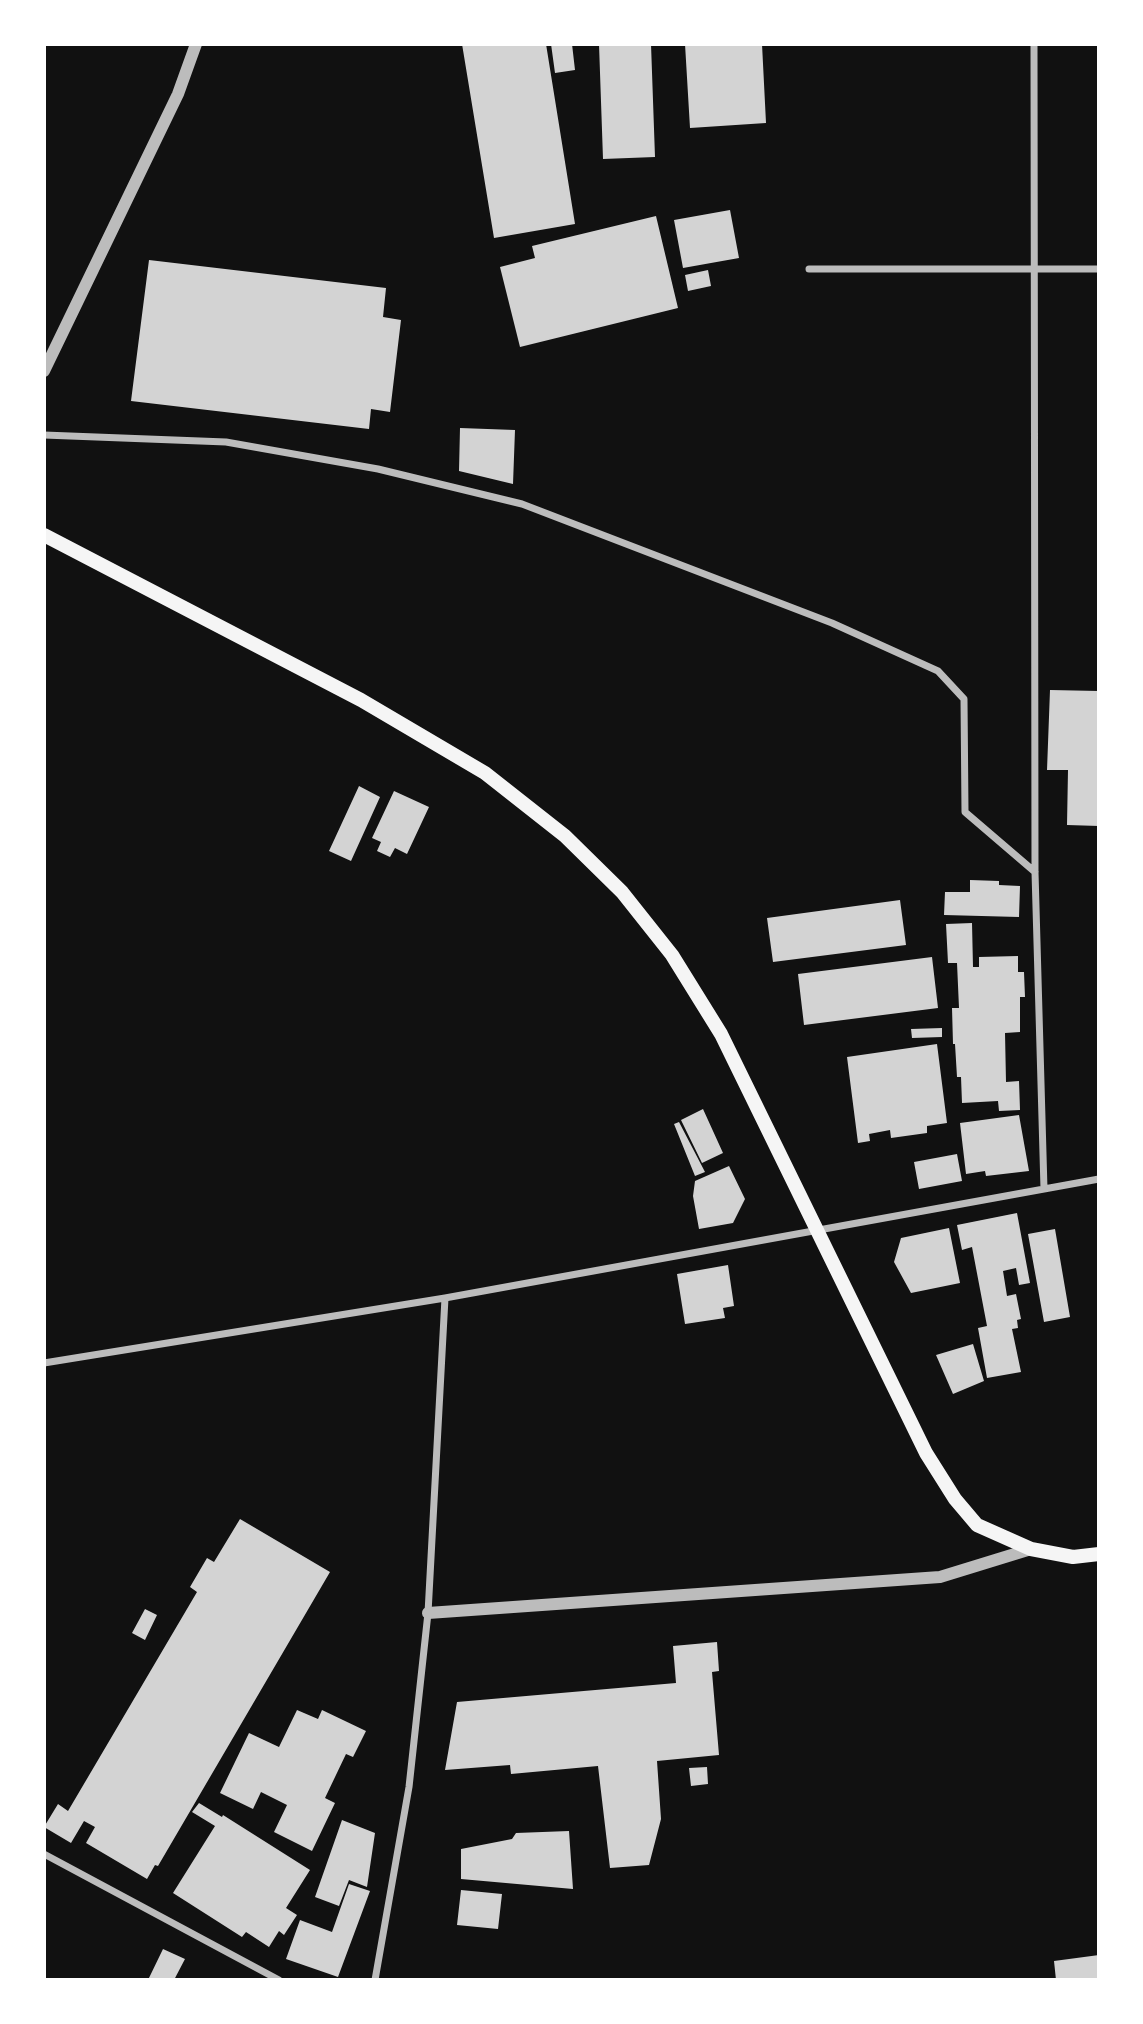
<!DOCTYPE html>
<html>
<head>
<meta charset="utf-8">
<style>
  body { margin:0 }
  #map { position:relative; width:1143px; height:2024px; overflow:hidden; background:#111; font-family:"DM Sans",sans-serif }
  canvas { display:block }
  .frame { position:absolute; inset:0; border:46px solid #fff; pointer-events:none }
</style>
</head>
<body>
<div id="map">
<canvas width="1143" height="2024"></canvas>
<div class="frame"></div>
</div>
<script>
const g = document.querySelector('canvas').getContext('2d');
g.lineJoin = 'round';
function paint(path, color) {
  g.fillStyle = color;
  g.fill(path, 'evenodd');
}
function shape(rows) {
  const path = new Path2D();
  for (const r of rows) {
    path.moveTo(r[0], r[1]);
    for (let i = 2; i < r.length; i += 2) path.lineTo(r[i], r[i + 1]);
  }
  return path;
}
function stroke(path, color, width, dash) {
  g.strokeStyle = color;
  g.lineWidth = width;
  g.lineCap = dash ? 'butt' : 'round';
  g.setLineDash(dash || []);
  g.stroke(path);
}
const building = shape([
  [462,44,546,44,575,224,494,238],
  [551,44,572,44,575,70,555,73],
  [599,44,651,44,655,157,603,159],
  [685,44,762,44,766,123,690,128],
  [730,210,739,258,683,268,674,220],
  [656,216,678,308,520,347,500,267,535,258,532,246],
  [149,260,386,288,383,317,401,320,390,412,371,409,369,429,131,401],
  [708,270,711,286,688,291,685,275],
  [460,428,515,430,513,484,459,471],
  [1050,690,1099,691,1099,826,1067,825,1068,770,1047,770],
  [359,786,380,797,351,861,329,851],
  [394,791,429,807,407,854,395,848,390,857,377,851,381,842,372,838],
  [970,880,999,881,999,885,1020,886,1019,917,944,915,945,892,970,892],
  [900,900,906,945,773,962,767,918],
  [972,923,973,967,979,967,979,957,1018,956,1018,972,1024,972,1025,997,1020,997,1020,1032,1005,1033,1006,1082,1019,1081,1020,1110,999,1111,998,1101,962,1103,961,1077,957,1077,955,1044,953,1044,952,1008,959,1008,957,963,948,963,946,924],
  [932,957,938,1008,804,1025,798,974],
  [942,1028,942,1037,912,1038,911,1029],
  [937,1044,947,1123,927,1126,927,1133,891,1138,890,1130,869,1134,870,1141,858,1143,847,1057],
  [703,1109,723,1153,702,1163,681,1120],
  [1019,1115,1029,1171,986,1176,985,1171,966,1174,960,1123],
  [679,1122,705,1172,695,1176,674,1124],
  [957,1154,962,1181,919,1189,914,1162],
  [729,1166,745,1199,733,1223,699,1229,693,1196,695,1181],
  [1017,1213,1030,1283,1019,1285,1016,1268,1003,1271,1007,1296,1016,1294,1021,1319,1017,1320,1018,1328,1012,1329,1021,1372,987,1378,978,1328,987,1326,972,1247,962,1250,957,1225],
  [949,1228,960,1283,911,1293,894,1262,901,1238],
  [1055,1229,1070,1317,1044,1322,1028,1234],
  [728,1265,734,1306,723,1308,725,1318,685,1324,677,1274],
  [973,1344,984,1381,953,1394,936,1355],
  [240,1519,330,1572,158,1866,155,1865,147,1879,86,1843,95,1827,84,1821,71,1843,44,1827,58,1804,68,1811,197,1592,190,1587,207,1558,214,1562],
  [145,1609,157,1615,145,1640,132,1633],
  [717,1642,719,1671,712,1672,719,1755,657,1761,661,1819,649,1865,610,1868,598,1766,511,1774,510,1765,445,1770,457,1702,676,1683,673,1646],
  [297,1710,318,1719,322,1710,366,1731,353,1757,346,1754,325,1798,335,1803,312,1851,274,1832,287,1805,261,1792,253,1809,220,1793,249,1733,279,1747],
  [707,1767,708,1784,691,1786,689,1768],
  [199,1803,222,1817,223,1815,310,1870,286,1908,297,1915,284,1935,279,1931,269,1947,246,1932,242,1937,173,1893,215,1826,192,1812],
  [342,1820,375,1833,367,1887,349,1880,339,1906,315,1897],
  [569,1831,573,1889,461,1879,461,1849,512,1839,516,1833],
  [349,1884,370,1891,338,1977,286,1959,300,1920,332,1932],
  [461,1890,502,1894,498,1929,457,1925],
  [163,1949,185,1959,174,1980,148,1980],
  [1099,1955,1099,1980,1056,1980,1054,1961]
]);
const minor = shape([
  [1034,44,1035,872,1044,1189],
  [809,269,1099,269],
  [44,435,226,442,378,469,522,504,832,623,938,671,964,699,965,812,1035,872],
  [44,1363,445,1298,1099,1179],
  [44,1854,279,1980],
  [375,1980,409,1787,428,1613,445,1298]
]);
const tertiary = shape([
  [44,371,178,94,196,44],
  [428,1613,940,1577,1031,1549]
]);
const secondary = shape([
  [44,535,361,700,485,773,565,836,622,892,672,955,721,1034,926,1453,955,1499,977,1525,1031,1549,1073,1557,1099,1554]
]);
paint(building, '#d3d3d3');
stroke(minor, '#bcbcbc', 7);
stroke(tertiary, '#bcbcbc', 12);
stroke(secondary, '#f5f5f5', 14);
</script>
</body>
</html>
